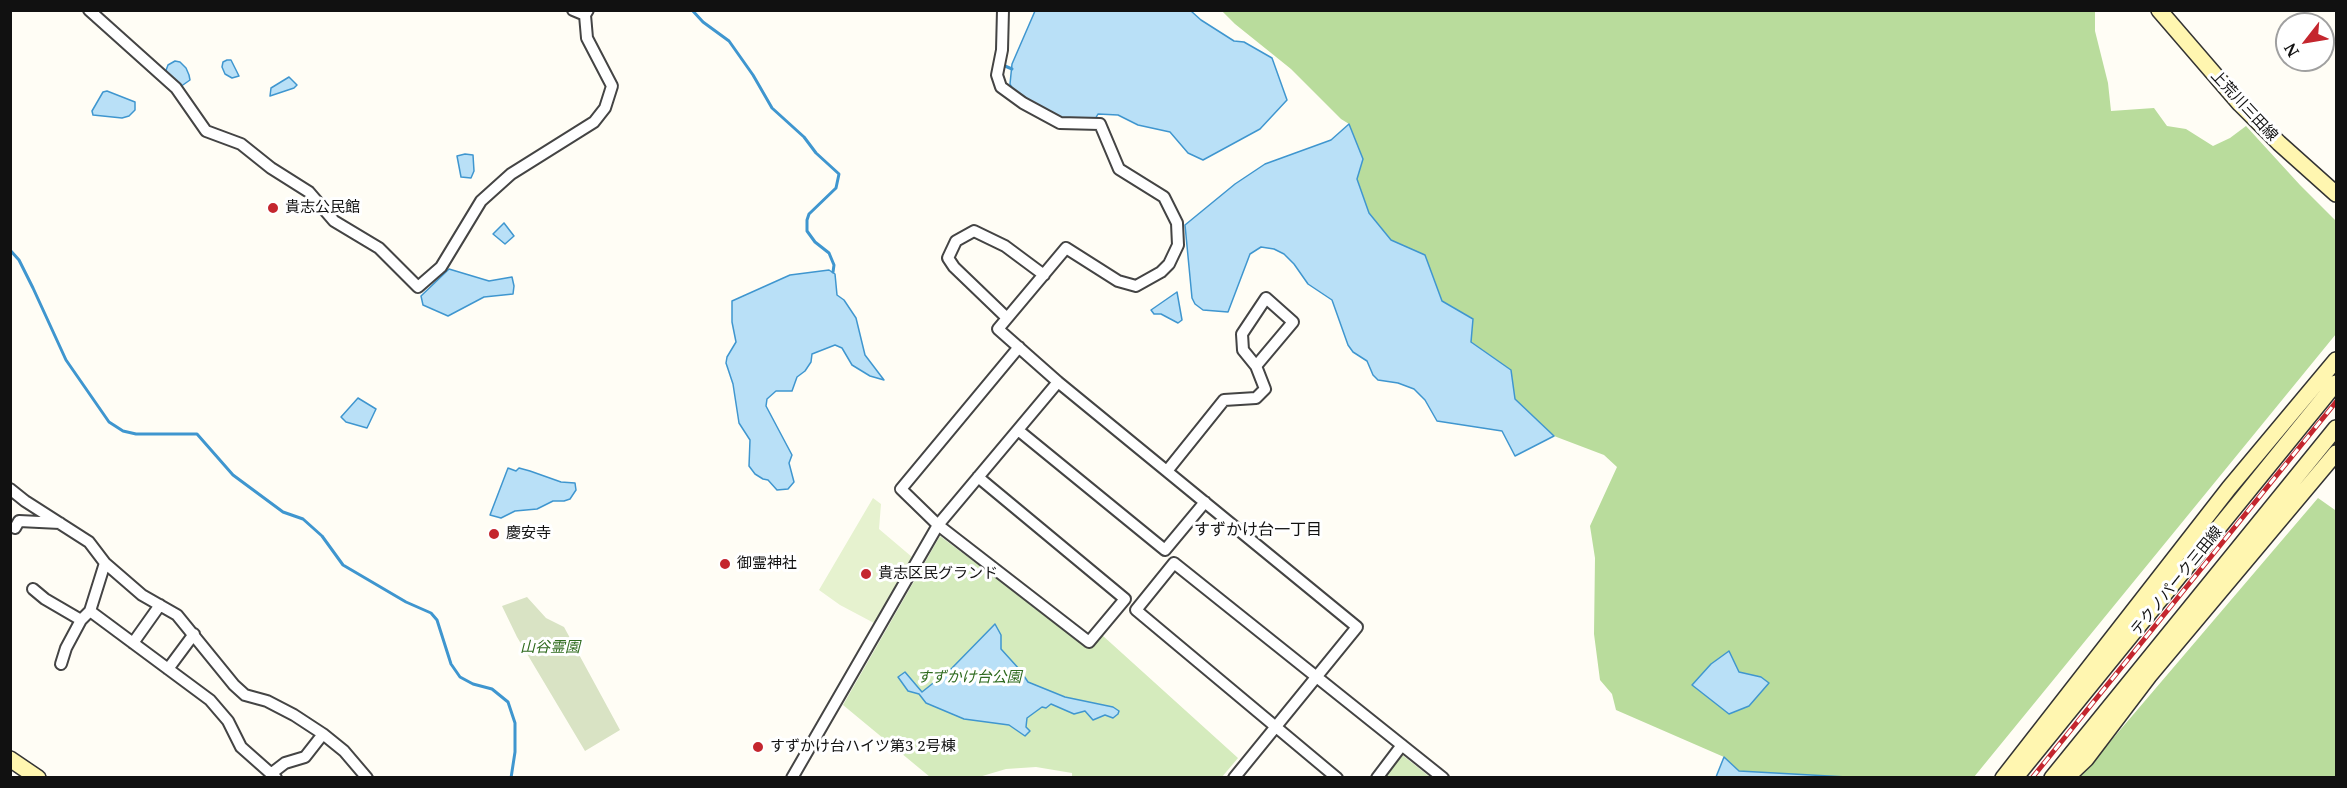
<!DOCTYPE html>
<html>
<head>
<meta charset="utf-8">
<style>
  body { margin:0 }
  #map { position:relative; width:2347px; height:788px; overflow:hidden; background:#fffdf5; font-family:"Noto Serif",serif }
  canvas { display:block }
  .frame { position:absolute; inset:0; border:12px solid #111; pointer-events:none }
  .north { position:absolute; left:2275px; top:12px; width:60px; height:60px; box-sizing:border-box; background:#fff; border:2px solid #a0a0a0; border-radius:50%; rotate:239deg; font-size:16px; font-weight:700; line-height:24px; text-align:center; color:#111 }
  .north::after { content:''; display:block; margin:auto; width:21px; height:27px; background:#c4262e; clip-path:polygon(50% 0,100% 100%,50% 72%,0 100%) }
</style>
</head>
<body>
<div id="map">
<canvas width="2347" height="788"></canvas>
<div class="frame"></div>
<div class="north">N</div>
</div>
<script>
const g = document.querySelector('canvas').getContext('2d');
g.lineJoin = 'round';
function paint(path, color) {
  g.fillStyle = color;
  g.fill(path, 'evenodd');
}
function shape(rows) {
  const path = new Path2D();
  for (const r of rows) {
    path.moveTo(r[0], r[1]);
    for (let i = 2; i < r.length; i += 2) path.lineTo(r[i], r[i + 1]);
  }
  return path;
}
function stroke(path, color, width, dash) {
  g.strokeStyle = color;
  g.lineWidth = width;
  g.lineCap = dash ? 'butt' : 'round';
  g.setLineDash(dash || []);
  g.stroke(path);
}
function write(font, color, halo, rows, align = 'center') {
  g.font = font + ' "Noto Serif","Noto Sans JP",serif';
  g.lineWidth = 6;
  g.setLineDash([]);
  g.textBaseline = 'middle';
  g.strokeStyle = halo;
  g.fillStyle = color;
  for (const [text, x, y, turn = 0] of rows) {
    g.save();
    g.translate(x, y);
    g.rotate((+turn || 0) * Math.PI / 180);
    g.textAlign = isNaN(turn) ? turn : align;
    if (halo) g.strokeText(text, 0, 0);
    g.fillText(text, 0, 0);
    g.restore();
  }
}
const green = shape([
  [940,536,1089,648,1102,635,1238,758,1222,777,1072,777,1072,773,1036,767,1006,769,979,777,930,777,843,705],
  [1401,754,1430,777,1382,778]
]);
const forest = shape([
  [1222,11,2095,11,2095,31,2108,83,2111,111,2154,108,2167,126,2186,129,2213,146,2230,138,2246,126,2300,185,2336,221,2336,334,1974,777,1851,778,1739,771,1724,757,1616,710,1612,694,1600,680,1594,634,1595,558,1590,526,1617,467,1604,455,1554,436,1515,399,1511,370,1470,341,1473,319,1442,301,1425,255,1391,240,1369,213,1357,178,1362,159,1349,124,1341,119,1291,69,1235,24],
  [2318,498,2335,510,2336,509,2336,777,2080,777]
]);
const cemetery = shape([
  [527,597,546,618,564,627,620,730,585,751,517,637,502,606]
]);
const pitch = shape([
  [873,498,881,504,879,529,912,557,874,623,840,605,819,590]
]);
const water = shape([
  [1035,11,1191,11,1201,20,1234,41,1244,42,1272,58,1287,100,1260,129,1203,160,1188,153,1170,132,1138,125,1118,115,1098,114,1094,121,1063,120,1014,91,1010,84,1012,64,1035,11],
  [227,60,231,60,239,76,232,78,225,74,222,67,223,62,227,60],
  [175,61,180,62,186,68,189,75,190,80,180,87,165,73,168,65,175,61],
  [289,77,297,85,294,88,270,96,271,88,289,77],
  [107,91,135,102,135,110,129,116,122,118,93,115,92,111,103,92,107,91],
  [1349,124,1363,159,1357,179,1369,213,1391,240,1425,255,1442,301,1473,319,1471,342,1511,370,1515,399,1554,436,1515,456,1502,431,1437,421,1425,400,1414,389,1398,383,1378,380,1373,375,1367,361,1353,352,1348,345,1332,300,1308,284,1294,264,1284,254,1274,249,1261,247,1250,254,1228,312,1203,310,1195,304,1192,298,1185,225,1235,184,1265,164,1331,140,1349,124],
  [465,154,473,155,474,171,471,178,461,177,457,156,465,154],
  [504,223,514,236,505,244,493,234,504,223],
  [449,269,489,281,512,277,514,286,513,294,484,297,448,316,423,305,421,296,449,269],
  [829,270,835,274,837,295,844,300,856,318,865,355,884,380,870,376,852,365,842,348,835,345,812,354,811,362,805,371,797,377,792,391,776,391,767,399,766,406,792,455,789,463,794,482,788,489,777,490,768,480,763,479,755,474,749,466,750,440,739,423,733,384,726,363,727,357,736,342,732,322,732,301,790,275,829,270],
  [1177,292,1182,320,1178,323,1161,314,1154,314,1151,310,1177,292],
  [358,398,376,409,367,428,346,422,341,417,358,398],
  [508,468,516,471,519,468,530,471,561,482,575,483,576,490,570,499,564,501,553,501,537,509,515,511,501,518,490,515,508,468],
  [995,624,1001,635,1001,649,1020,670,1028,682,1065,697,1113,707,1119,711,1118,714,1113,718,1105,715,1093,720,1085,711,1074,714,1051,704,1046,708,1042,707,1027,718,1026,727,1030,731,1025,736,1009,725,964,719,926,703,919,694,908,691,898,677,905,672,922,692,952,668,995,624],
  [1729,651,1739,672,1761,677,1769,683,1749,706,1729,714,1692,685,1711,664,1729,651],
  [1724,757,1739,771,1847,777,1716,777,1724,757]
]);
const stream = shape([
  [692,10,703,22,729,41,753,75,772,108,804,137,816,153,839,174,836,188,809,214,807,220,807,231,815,242,829,253,834,265,833,272],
  [1005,66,1012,69],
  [10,250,19,260,33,288,66,360,109,422,123,431,136,434,197,434,233,475,283,512,303,519,322,536,343,565,406,602,431,613,437,620,451,664,460,677,473,684,492,689,508,702,515,723,515,752,511,778]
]);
const street = shape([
  [89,10,176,88,206,131,241,144,271,168,309,192,334,221,379,248,418,287,441,267,481,201,511,174,594,122,605,108,612,86,587,38,585,15,588,10],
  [573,10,585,15],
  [1003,10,1002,50,997,75,1001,87,1023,103,1060,123,1100,124,1119,169,1164,197,1177,223,1178,245,1169,264,1161,272,1136,286,1118,281,1066,248,998,329,1058,382,1357,627,1234,778],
  [1007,318,954,267,948,258,956,241,974,231,1005,246,1044,275],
  [1018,430,1165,550,1205,502],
  [1167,471,1224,400,1256,398,1265,389,1256,366,1243,350,1242,334,1266,298,1293,322,1256,366],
  [978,477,1125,599,1089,642,938,525,901,489,1019,347],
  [10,489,25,501,89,542,105,563,142,595,177,615,234,685,245,695,267,701,294,715,323,734,344,751,367,778],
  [15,528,19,521,60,523],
  [105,563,90,611,210,700,228,721,241,747,276,778],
  [33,589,45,599,81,620,90,611],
  [133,643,160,605],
  [61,664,66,648,81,620],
  [168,669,194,634],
  [272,773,285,763,305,757,323,734],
  [792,778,938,525,1058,382],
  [1337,778,1136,610,1174,563,1443,778],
  [1377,778,1402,745]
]);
const secondary = shape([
  [2159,10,2240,104,2279,143,2336,194],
  [10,759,38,778],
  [2003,778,2229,488,2336,360],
  [2015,778,2336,383],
  [2052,778,2336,428],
  [2066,778,2086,759,2149,676,2336,453]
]);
const rail = shape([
  [2032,778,2336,402]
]);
const markers = [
  [273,208,6,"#c4262e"],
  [494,534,6,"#c4262e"],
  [725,564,6,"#c4262e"],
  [866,574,6,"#c4262e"],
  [758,747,6,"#c4262e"]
];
const streetNames = [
  ["上荒川三田線",2244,106,47],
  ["テクノパーク三田線",2177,581,-51]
];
const poiNames = [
  ["貴志公民館",285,208],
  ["慶安寺",506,534],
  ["御霊神社",737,564],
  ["貴志区民グランド",878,574],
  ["すずかけ台ハイツ第3 2号棟",770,747]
];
const parkNames = [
  ["山谷霊園",550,648],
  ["すずかけ台公園",969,678]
];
const neighbourhoodNames = [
  ["すずかけ台一丁目",1258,530]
];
paint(green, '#d5ebbd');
paint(forest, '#b9dc9c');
paint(cemetery, '#d9e3c4');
paint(pitch, '#e6f2cf');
paint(water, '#b9e0f7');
stroke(water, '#3f96cf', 1.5);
stroke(stream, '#3f96cf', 3);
stroke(street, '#444', 14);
stroke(secondary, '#333', 18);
stroke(street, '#fff', 10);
stroke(secondary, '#fff6b0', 15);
stroke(rail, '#c4262e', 5);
stroke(rail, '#fff', 3, [9]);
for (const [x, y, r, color] of markers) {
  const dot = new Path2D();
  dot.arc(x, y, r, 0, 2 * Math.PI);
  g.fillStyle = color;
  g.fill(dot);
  stroke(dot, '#fff', 2);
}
write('15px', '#111', '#fff', streetNames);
write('15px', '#111', '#fff', poiNames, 'left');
write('italic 15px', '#2f6b1f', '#fff', parkNames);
write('16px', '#111', '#fff', neighbourhoodNames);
</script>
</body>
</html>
